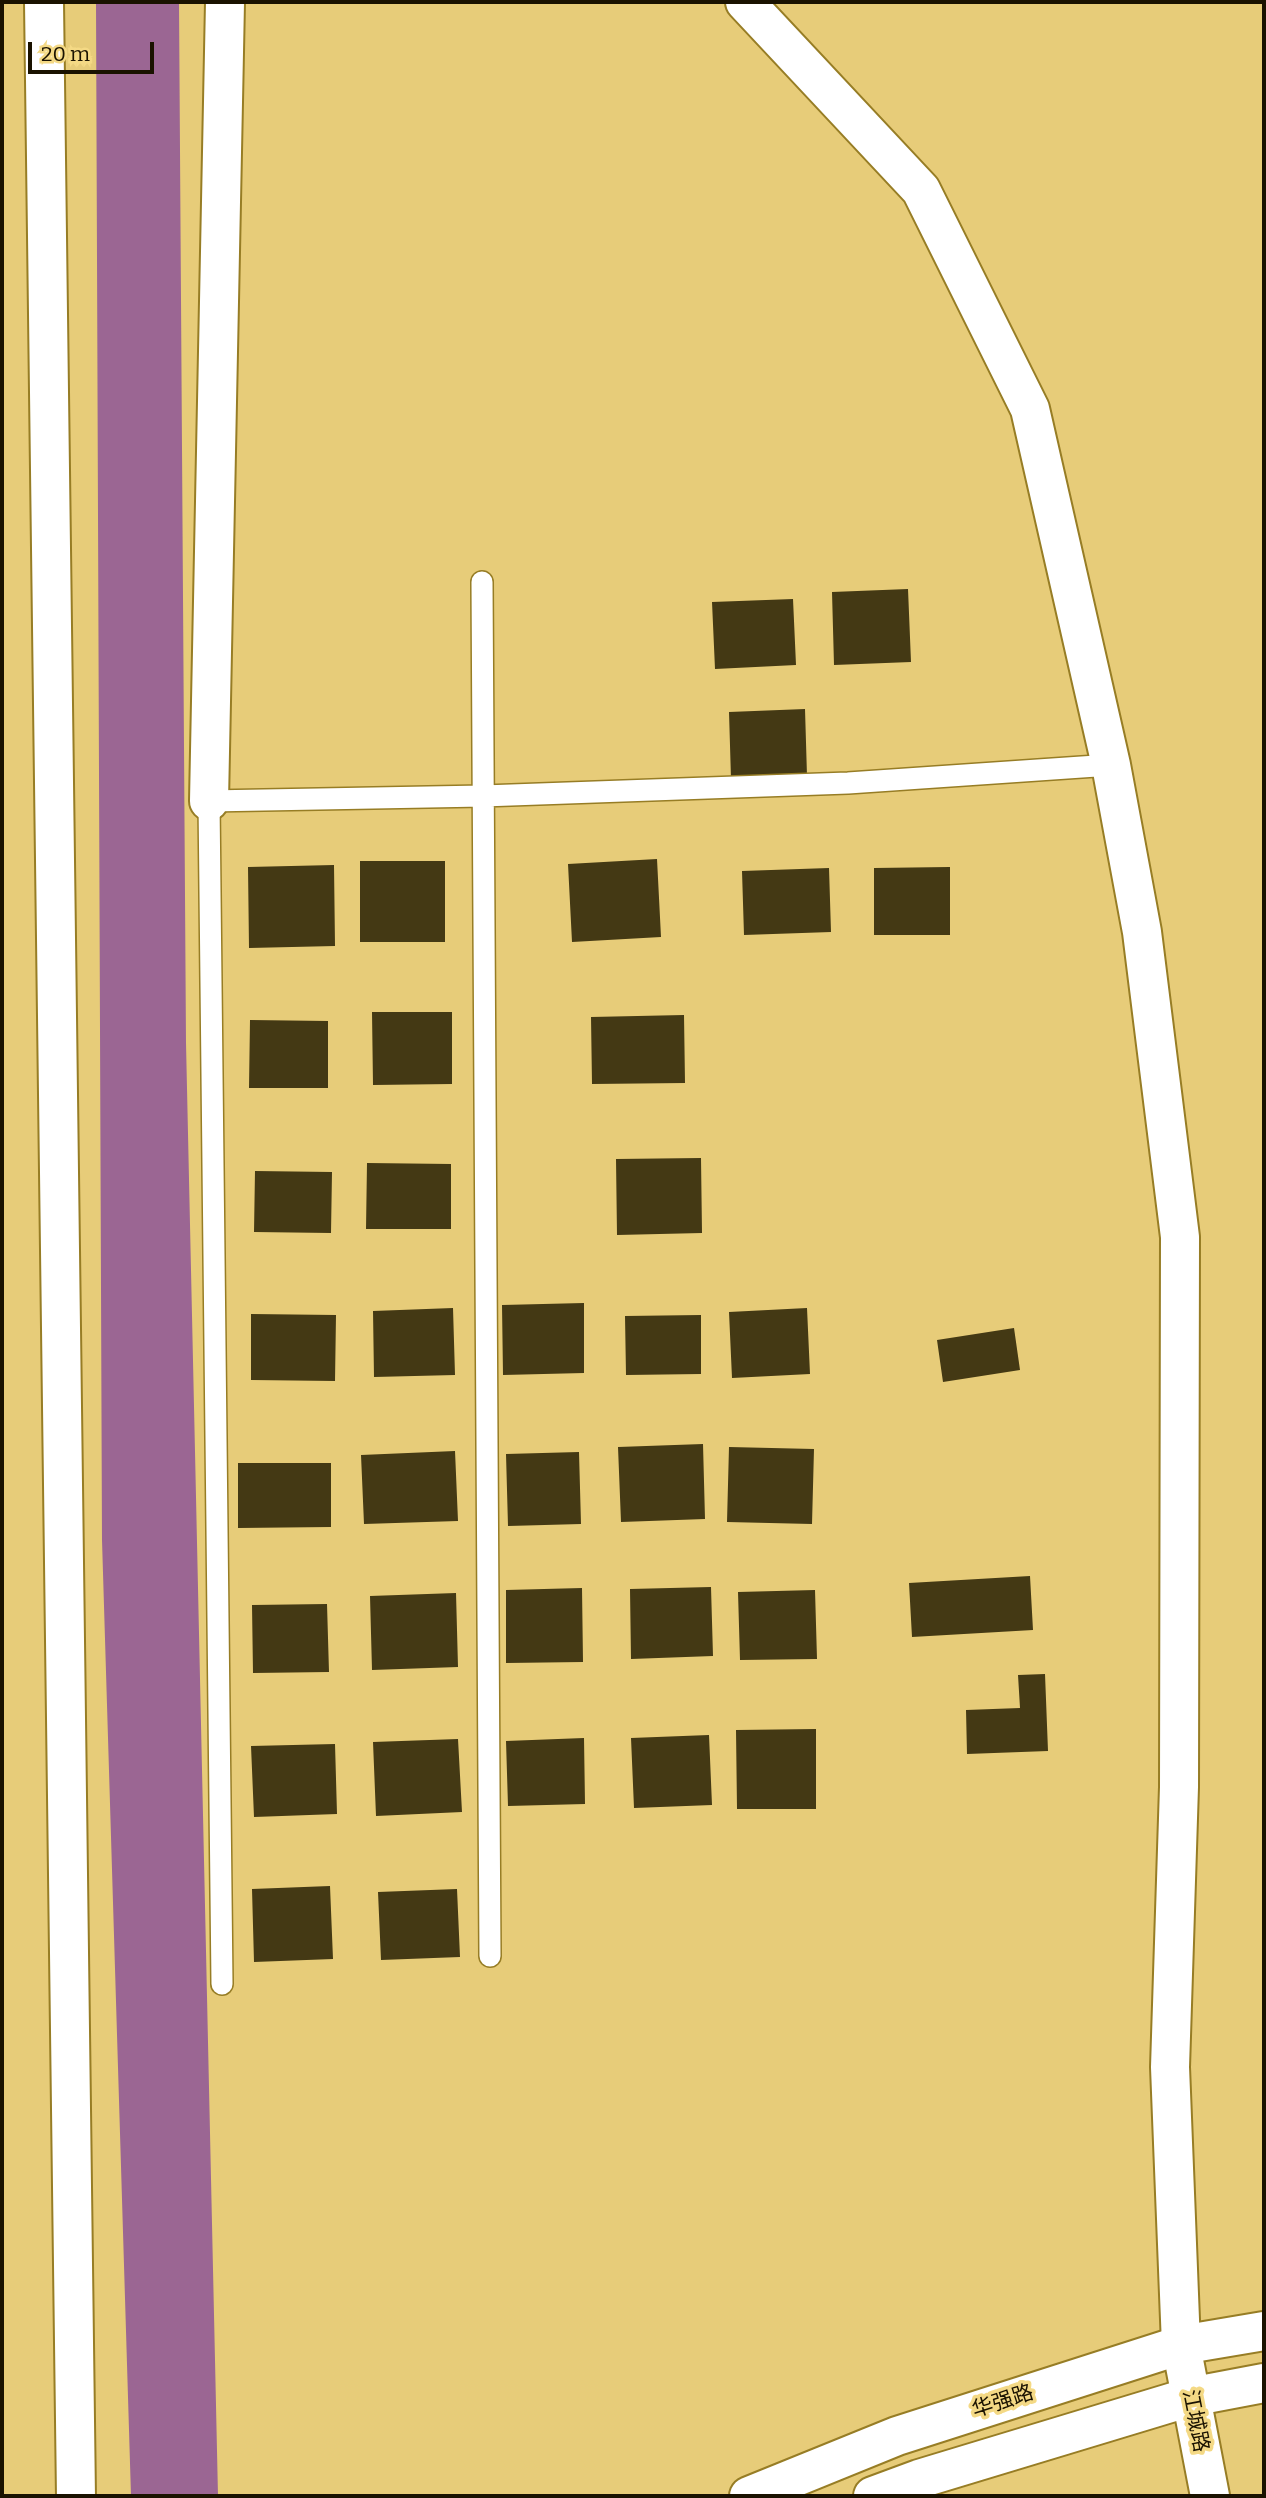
<!DOCTYPE html>
<html>
<head>
<meta charset="utf-8">
<style>
  body { margin:0 }
  #map { position:relative; width:1266px; height:2498px; overflow:hidden; background:#e7cc79; font-family:Bitter,serif }
  canvas { display:block }
  .frame { position:absolute; inset:0; border:4px solid #1a1200; pointer-events:none }
  .scale { position:absolute; left:28px; top:42px; width:126px; height:32px; box-sizing:border-box; border:4px solid #1a1200; border-top:0; padding-left:9px; font-size:21px; line-height:24px; white-space:nowrap; color:#1a1200; -webkit-text-stroke:5px #f4d985; paint-order:stroke }
</style>
</head>
<body>
<div id="map">
<canvas width="1266" height="2498"></canvas>
<div class="frame"></div>
<div class="scale">20 m</div>
</div>
<script>
const g = document.querySelector('canvas').getContext('2d');
g.lineJoin = 'round';
function paint(path, color) {
  g.fillStyle = color;
  g.fill(path, 'evenodd');
}
function shape(rows) {
  const path = new Path2D();
  for (const r of rows) {
    path.moveTo(r[0], r[1]);
    for (let i = 2; i < r.length; i += 2) path.lineTo(r[i], r[i + 1]);
  }
  return path;
}
function stroke(path, color, width, dash) {
  g.strokeStyle = color;
  g.lineWidth = width;
  g.lineCap = dash ? 'butt' : 'round';
  g.setLineDash(dash || []);
  g.stroke(path);
}
function write(font, color, halo, rows, align = 'center') {
  g.font = font + ' Bitter,"Noto Sans SC",serif';
  g.lineWidth = 7;
  g.setLineDash([]);
  g.textBaseline = 'middle';
  g.strokeStyle = halo;
  g.fillStyle = color;
  for (const [text, x, y, turn = 0] of rows) {
    g.save();
    g.translate(x, y);
    g.rotate((+turn || 0) * Math.PI / 180);
    g.textAlign = isNaN(turn) ? turn : align;
    if (halo) g.strokeText(text, 0, 0);
    g.fillText(text, 0, 0);
    g.restore();
  }
}
const water = shape([
  [96,2,179,2,186,1043,218,2496,131,2496,102,1540]
]);
const building = shape([
  [908,589,911,662,834,665,832,592],
  [793,599,796,665,715,669,712,602],
  [805,709,807,776,731,779,729,712],
  [657,859,661,937,572,942,568,864],
  [360,861,445,861,445,942,360,942],
  [334,865,335,946,249,948,248,867],
  [950,867,950,935,874,935,874,868],
  [829,868,831,932,744,935,742,871],
  [372,1012,452,1012,452,1084,373,1085],
  [684,1015,685,1083,592,1084,591,1017],
  [250,1020,328,1021,328,1088,249,1088],
  [701,1158,702,1233,617,1235,616,1159],
  [367,1163,451,1164,451,1229,366,1229],
  [255,1171,332,1172,331,1233,254,1232],
  [584,1303,584,1373,503,1375,502,1305],
  [453,1308,455,1375,374,1377,373,1311],
  [807,1308,810,1374,732,1378,729,1312],
  [251,1314,336,1315,335,1381,251,1380],
  [701,1315,701,1374,626,1375,625,1316],
  [1014,1328,1020,1370,943,1382,937,1340],
  [703,1444,705,1519,621,1522,618,1447],
  [729,1447,814,1449,812,1524,727,1522],
  [455,1451,458,1521,364,1524,361,1455],
  [579,1452,581,1524,508,1526,506,1454],
  [238,1463,331,1463,331,1527,238,1528],
  [1030,1576,1033,1630,912,1637,909,1583],
  [711,1587,713,1656,631,1659,630,1589],
  [582,1588,583,1662,506,1663,506,1590],
  [815,1590,817,1659,740,1660,738,1592],
  [456,1593,458,1667,372,1670,370,1596],
  [327,1604,329,1672,253,1673,252,1605],
  [1045,1674,1048,1751,967,1754,966,1710,1020,1708,1018,1675],
  [816,1729,816,1809,737,1809,736,1730],
  [709,1735,712,1805,634,1808,631,1738],
  [584,1738,585,1804,508,1806,506,1741],
  [458,1739,462,1812,376,1816,373,1742],
  [335,1744,337,1814,254,1817,251,1746],
  [330,1886,333,1959,254,1962,252,1889],
  [457,1889,460,1957,381,1960,378,1892]
]);
const service = shape([
  [482,582,490,1956],
  [222,1984,209,801,483,796,848,783,1111,765]
]);
const minor = shape([
  [44,2,76,2496],
  [209,801,225,2]
]);
const tertiary = shape([
  [745,2,921,190,1030,409,1111,765,1142,932,1180,1237,1179,1787,1170,2067,1181,2345,1210,2496]
]);
const secondary = shape([
  [749,2496,897,2436,1181,2345,1264,2331],
  [873,2496,919,2479,1190,2397,1264,2383]
]);
const streetNames = [
  ["华强路",1003,2402,-18],
  ["江城路",1195,2421,79]
];
paint(water, '#9b6693');
paint(building, '#443914');
stroke(service, '#977d25', 24);
stroke(minor, '#977d25', 42);
stroke(tertiary, '#977d25', 42);
stroke(secondary, '#977d25', 42);
stroke(service, '#fff', 21);
stroke(minor, '#fff', 38);
stroke(tertiary, '#fff', 38);
stroke(secondary, '#fff', 38);
write('21px', '#1a1200', '#f4d985', streetNames);
</script>
</body>
</html>
